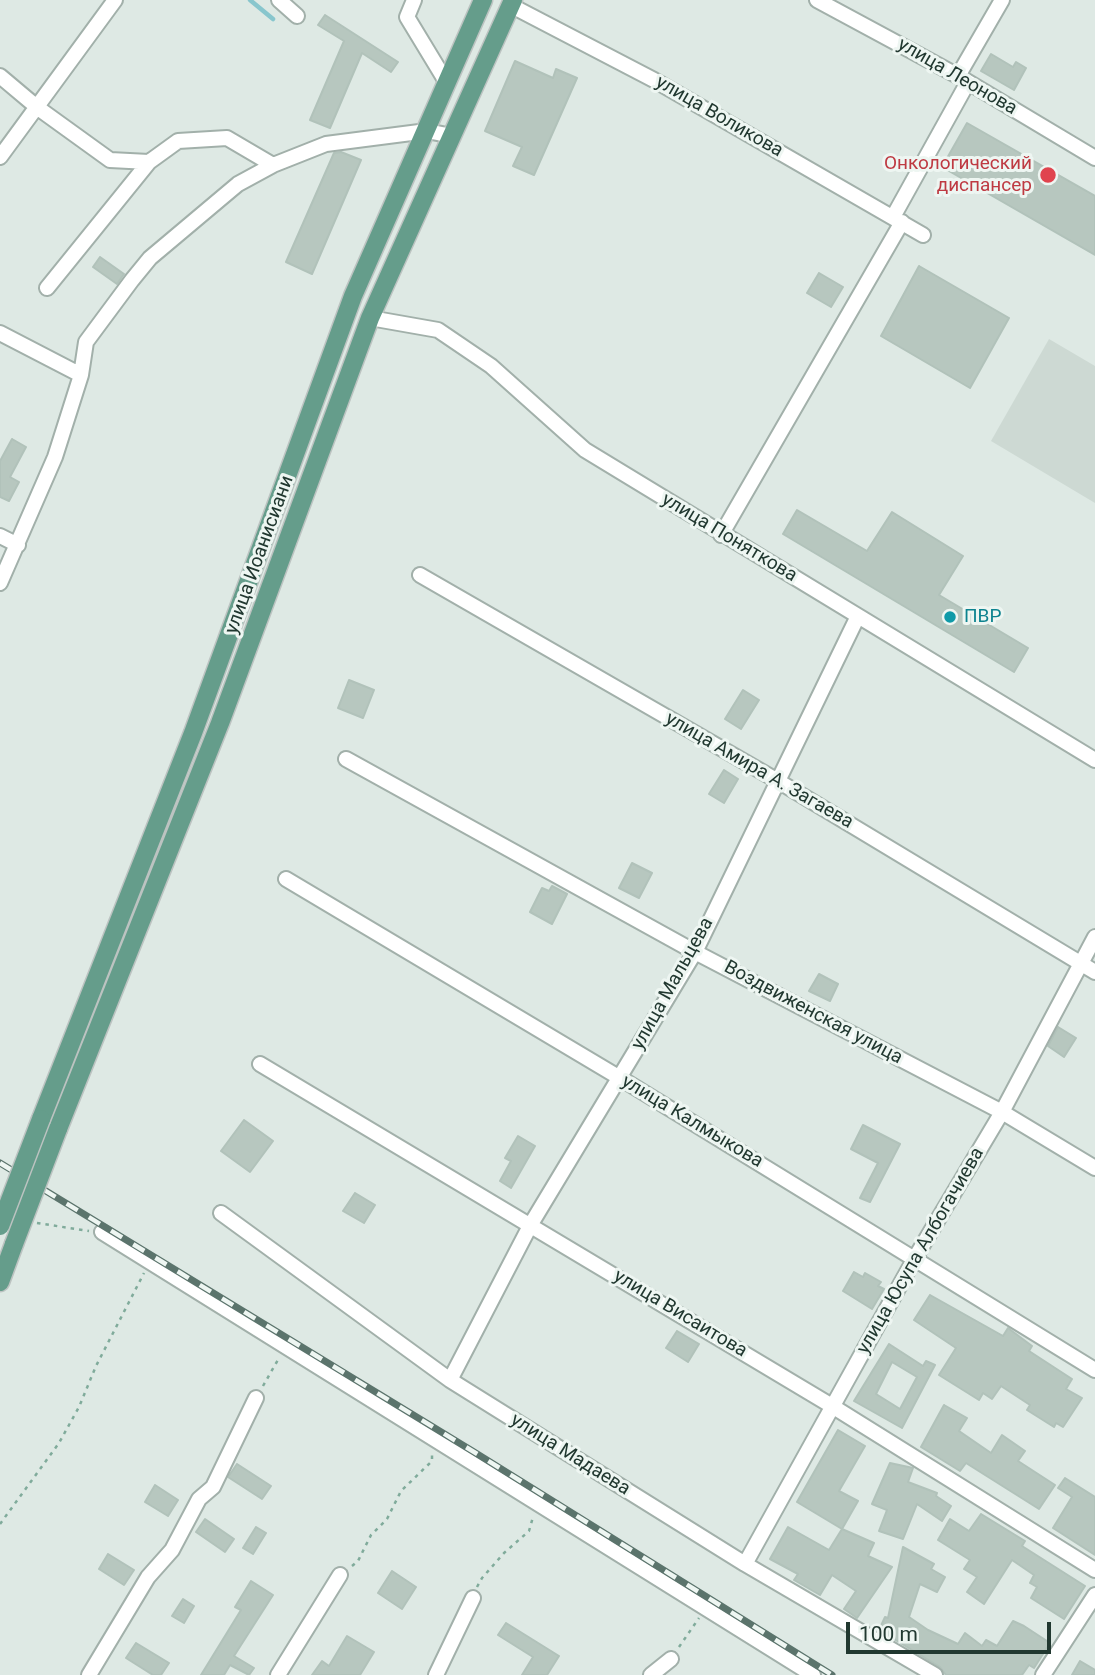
<!DOCTYPE html>
<html>
<head>
<meta charset="utf-8">
<style>
  body { margin:0 }
  #map { position:relative; width:1095px; height:1675px; overflow:hidden; background:#dee9e4; font-family:Roboto,sans-serif }
  canvas { display:block }
  .scale { position:absolute; left:846px; top:1622px; width:205px; height:32px; box-sizing:border-box; border:4px solid #213830; border-top:0; padding-left:9px; font-size:21px; line-height:24px; white-space:nowrap; color:#213830; -webkit-text-stroke:5px #eef6f2; paint-order:stroke }
</style>
</head>
<body>
<div id="map">
<canvas width="1095" height="1675"></canvas>
<div class="scale">100 m</div>
</div>
<script>
const g = document.querySelector('canvas').getContext('2d');
g.lineJoin = 'round';
function paint(path, color) {
  g.fillStyle = color;
  g.fill(path, 'evenodd');
}
function shape(rows) {
  const path = new Path2D();
  for (const r of rows) {
    path.moveTo(r[0], r[1]);
    for (let i = 2; i < r.length; i += 2) path.lineTo(r[i], r[i + 1]);
  }
  return path;
}
function stroke(path, color, width, dash) {
  g.strokeStyle = color;
  g.lineWidth = width;
  g.lineCap = dash ? 'butt' : 'round';
  g.setLineDash(dash || []);
  g.stroke(path);
}
function write(font, color, halo, rows, align = 'center') {
  g.font = font + ' Roboto,sans-serif';
  g.lineWidth = 6;
  g.setLineDash([]);
  g.textBaseline = 'middle';
  g.strokeStyle = halo;
  g.fillStyle = color;
  for (const [text, x, y, turn = 0] of rows) {
    g.save();
    g.translate(x, y);
    g.rotate((+turn || 0) * Math.PI / 180);
    g.textAlign = isNaN(turn) ? turn : align;
    if (halo) g.strokeText(text, 0, 0);
    g.fillText(text, 0, 0);
    g.restore();
  }
}
const built = shape([
  [1049,339,1095,366,1095,503,991,441]
]);
const stream = shape([
  [250,0,273,19]
]);
const building = shape([
  [325,15,398,62,391,72,362,53,330,128,310,120,344,41,318,25,325,15],
  [991,54,1013,67,1016,62,1026,68,1014,90,981,71,991,54],
  [515,61,553,78,556,69,577,78,534,175,513,166,522,147,485,131,515,61],
  [967,123,1095,196,1095,255,942,167,967,123],
  [341,152,361,160,312,274,286,262,334,153,341,152],
  [100,257,124,274,117,284,93,267,100,257],
  [919,266,1009,318,970,388,881,336,919,266],
  [819,273,843,287,831,307,807,293,819,273],
  [12,439,26,447,10,477,19,482,9,501,0,497,0,461,12,439],
  [797,510,867,551,892,512,963,556,939,595,1028,648,1014,672,783,534,797,510],
  [349,680,374,690,363,718,338,708,349,680],
  [743,690,759,700,741,729,725,719,743,690],
  [724,770,738,779,724,803,709,794,724,770],
  [632,863,652,873,639,898,619,888,632,863],
  [552,886,567,894,552,924,530,912,542,888,549,891,552,886],
  [819,974,838,984,830,1001,809,991,819,974],
  [1058,1027,1076,1038,1064,1057,1048,1046,1058,1027],
  [244,1120,273,1141,250,1172,221,1151,244,1120],
  [863,1125,900,1144,870,1202,860,1198,878,1163,851,1149,863,1125],
  [518,1136,535,1146,511,1188,500,1181,511,1161,505,1158,518,1136],
  [355,1193,375,1205,364,1223,343,1211,355,1193],
  [854,1272,863,1277,865,1273,881,1282,878,1286,884,1289,872,1309,843,1291,854,1272],
  [930,1295,1003,1336,1008,1328,1032,1346,1029,1351,1072,1379,1066,1389,1082,1398,1063,1427,1056,1423,1054,1427,1027,1410,1030,1405,1001,1386,992,1399,983,1393,979,1400,939,1375,956,1348,914,1320,930,1295],
  [677,1331,699,1344,688,1362,666,1348,677,1331],
  [889,1344,923,1366,926,1361,935,1365,902,1428,854,1401,889,1344],
  [892,1362,917,1377,900,1409,876,1394,892,1362],
  [944,1405,967,1418,959,1431,991,1453,1002,1435,1025,1451,1018,1461,1055,1485,1039,1509,966,1463,960,1471,921,1447,944,1405],
  [838,1430,865,1446,839,1491,858,1501,842,1529,797,1502,838,1430],
  [890,1463,913,1468,908,1482,937,1493,936,1496,951,1506,942,1521,917,1504,903,1539,879,1531,887,1510,872,1504,890,1463],
  [237,1464,271,1486,262,1499,228,1477,237,1464],
  [1065,1478,1095,1497,1095,1555,1053,1528,1072,1497,1058,1488,1065,1478],
  [155,1485,178,1500,168,1516,145,1502,155,1485],
  [981,1514,1025,1541,1022,1546,1085,1586,1064,1619,1031,1598,1037,1587,1030,1583,1034,1575,1012,1560,984,1604,967,1592,977,1577,964,1569,970,1560,938,1540,950,1519,969,1531,981,1514],
  [205,1519,234,1539,225,1552,196,1532,205,1519],
  [256,1527,266,1533,253,1554,243,1548,256,1527],
  [788,1527,829,1550,842,1529,874,1543,868,1556,892,1567,857,1618,844,1609,856,1591,832,1575,820,1595,794,1580,798,1574,770,1559,788,1527],
  [903,1547,934,1564,931,1569,945,1577,937,1592,920,1584,909,1617,928,1630,958,1644,965,1633,982,1646,986,1640,997,1646,1013,1621,1024,1626,1050,1643,1034,1668,1029,1665,1022,1675,946,1675,940,1667,879,1630,885,1617,888,1618,903,1547],
  [108,1554,134,1570,124,1585,99,1569,108,1554],
  [392,1571,416,1587,402,1609,378,1593,392,1571],
  [251,1581,273,1595,234,1656,254,1668,249,1675,230,1665,224,1675,201,1675,241,1610,235,1607,251,1581],
  [183,1599,194,1606,184,1623,172,1616,183,1599],
  [506,1623,559,1656,547,1675,522,1675,533,1657,498,1635,506,1623],
  [347,1636,374,1652,360,1675,312,1675,322,1661,329,1666,347,1636],
  [136,1643,169,1663,161,1675,153,1675,126,1658,136,1643],
  [1080,1661,1095,1670,1095,1675,1072,1675,1080,1661]
]);
const path = shape([
  [37,1223,89,1231],
  [263,1386,279,1358],
  [0,1524,59,1443,79,1407,96,1366,144,1273],
  [352,1566,358,1561,371,1535,387,1519,401,1491,432,1461,432,1452],
  [477,1587,482,1578,504,1553,529,1531,533,1517],
  [679,1647,699,1618]
]);
const minor = shape([
  [279,0,297,16],
  [414,0,407,17,447,83],
  [817,0,958,76,1095,158],
  [510,5,654,80,923,235],
  [0,76,38,108,110,160,149,162,178,141,227,138,273,165],
  [958,76,1002,0],
  [0,157,115,0],
  [893,217,968,82],
  [47,288,149,162],
  [370,318,438,330,491,366,585,450,1095,760],
  [0,333,81,375,55,457,0,583],
  [81,375,86,342,132,280,150,258,238,184,273,165,326,144,427,131,452,136],
  [721,535,902,222],
  [0,536,18,545],
  [420,575,778,781,1095,972],
  [346,759,695,952,1002,1112,1095,1168],
  [286,879,620,1078,1095,1370],
  [260,1064,832,1406,1095,1570],
  [221,1213,450,1380,745,1564,935,1675],
  [102,1232,813,1675],
  [450,1380,531,1224,695,952,858,616],
  [745,1564,915,1258,1002,1112,1095,937],
  [89,1675,148,1577,172,1550,199,1499,213,1487,256,1398],
  [278,1675,340,1575],
  [436,1675,473,1598],
  [651,1675,671,1659],
  [1043,1675,1095,1595]
]);
const major = shape([
  [41,1119,193,733,353,296,483,0],
  [58,1129,220,723,370,318,513,0],
  [0,1282,14,1244]
]);
const rail = shape([
  [0,1163,474,1452,832,1675]
]);
const majorBridge = shape([
  [0,1226,41,1119],
  [14,1244,58,1129]
]);
const markers = [
  [1048,175,9,"#e0444e"],
  [950,617,7,"#0f9aa8"]
];
const streetNames = [
  ["улица Леонова",957,77,30],
  ["улица Воликова",719,117,30],
  ["улица Поняткова",729,538,31],
  ["улица Иоанисиани",260,555,-70],
  ["улица Амира А. Загаева",759,771,30],
  ["улица Мальцева",673,984,-61],
  ["Воздвиженская улица",813,1013,28],
  ["улица Калмыкова",692,1122,31],
  ["улица Юсупа Албогачиева",921,1251,-60],
  ["улица Висаитова",680,1314,31],
  ["улица Мадаева",570,1455,32]
];
const healthNames = [
  ["Онкологический",1032,164],
  ["диспансер",1032,186]
];
const cultureNames = [
  ["ПВР",964,617]
];
paint(built, '#cdd9d3');
stroke(stream, '#88c6cd', 4.5);
paint(building, '#b7c7bf');
stroke(building, '#b1c2ba', 2);
stroke(minor, '#a2b0aa', 18);
stroke(major, '#bcc3c1', 21);
stroke(path, '#80ab9b', 2.5, [3.5, 5]);
stroke(minor, '#fff', 14);
stroke(major, '#659d8b', 18);
stroke(rail, '#5b746c', 7);
stroke(rail, '#eef6f2', 4.5, [13]);
stroke(majorBridge, '#bcc3c1', 21, []);
stroke(majorBridge, '#659d8b', 18);
for (const [x, y, r, color] of markers) {
  const dot = new Path2D();
  dot.arc(x, y, r, 0, 2 * Math.PI);
  g.fillStyle = color;
  g.fill(dot);
  stroke(dot, '#eef6f2', 2.5);
}
write('19px', '#213830', '#eef6f2', streetNames);
write('19px', '#be3a42', '#eef6f2', healthNames, 'right');
write('19px', '#0d838f', '#eef6f2', cultureNames, 'left');
</script>
</body>
</html>
